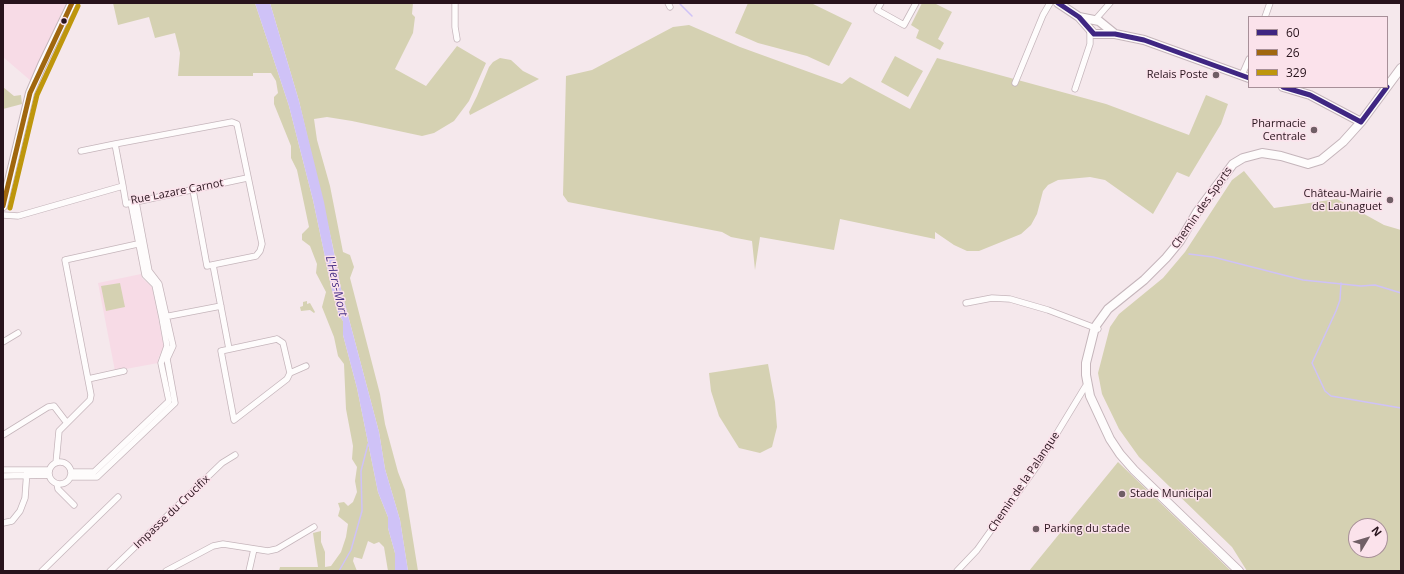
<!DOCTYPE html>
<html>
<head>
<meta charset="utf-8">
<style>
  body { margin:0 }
  #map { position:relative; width:1404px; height:574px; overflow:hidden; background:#f5e8ec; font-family:"Open Sans",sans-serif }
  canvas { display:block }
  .frame { position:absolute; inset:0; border:4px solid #28131c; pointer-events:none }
  .legend { position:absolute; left:1248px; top:16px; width:140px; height:72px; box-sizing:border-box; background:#fbe2eb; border:1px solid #a78f98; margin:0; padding:5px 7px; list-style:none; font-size:12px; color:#28131c }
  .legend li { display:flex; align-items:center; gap:8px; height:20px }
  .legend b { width:20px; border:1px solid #a78f98 }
  .north { position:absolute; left:1348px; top:518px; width:40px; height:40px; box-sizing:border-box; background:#fbe2eb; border:1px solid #a78f98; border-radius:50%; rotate:52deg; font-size:11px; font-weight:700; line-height:16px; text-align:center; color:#28131c }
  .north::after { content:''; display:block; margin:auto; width:14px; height:18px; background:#705e65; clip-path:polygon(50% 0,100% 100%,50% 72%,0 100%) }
</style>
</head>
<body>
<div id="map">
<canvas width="1404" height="574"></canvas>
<div class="frame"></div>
<ul class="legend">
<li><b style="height:5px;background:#3f2682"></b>60</li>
<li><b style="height:5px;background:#a0670f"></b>26</li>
<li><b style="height:5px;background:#be960c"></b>329</li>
</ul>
<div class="north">N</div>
</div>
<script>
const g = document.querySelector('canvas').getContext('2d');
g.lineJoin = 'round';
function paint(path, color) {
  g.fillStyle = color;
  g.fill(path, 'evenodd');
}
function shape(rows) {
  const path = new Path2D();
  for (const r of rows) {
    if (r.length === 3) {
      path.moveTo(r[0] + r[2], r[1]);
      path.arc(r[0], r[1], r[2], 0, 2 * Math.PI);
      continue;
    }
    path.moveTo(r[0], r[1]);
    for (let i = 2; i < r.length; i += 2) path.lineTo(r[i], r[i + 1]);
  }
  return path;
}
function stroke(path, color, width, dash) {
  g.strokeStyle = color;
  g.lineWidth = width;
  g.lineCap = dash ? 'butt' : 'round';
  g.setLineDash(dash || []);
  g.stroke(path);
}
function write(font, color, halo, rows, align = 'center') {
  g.font = font + ' "Open Sans",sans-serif';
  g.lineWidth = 3;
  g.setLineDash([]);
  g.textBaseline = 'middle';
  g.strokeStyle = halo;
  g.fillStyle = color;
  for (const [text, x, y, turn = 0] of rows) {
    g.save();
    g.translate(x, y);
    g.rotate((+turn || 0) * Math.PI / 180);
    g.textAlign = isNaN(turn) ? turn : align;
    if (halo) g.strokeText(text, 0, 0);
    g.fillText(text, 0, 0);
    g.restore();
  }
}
const built = shape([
  [3,3,66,3,31,81,3,57],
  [141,274,142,278,152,287,164,346,158,359,158,363,115,371,98,283]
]);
const green = shape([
  [113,3,255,3,289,106,313,200,332,290,336,300,338,313,343,321,343,335,357,388,378,492,388,517,388,528,395,553,395,571,388,571,384,547,379,542,374,544,368,541,362,559,354,557,353,561,357,571,279,571,280,567,318,567,313,533,321,531,321,542,325,552,325,567,331,566,341,552,346,537,348,524,338,516,340,509,338,503,344,502,348,506,353,502,357,492,355,481,357,467,352,459,353,446,346,409,344,364,338,356,334,337,322,307,326,292,316,273,317,264,310,246,302,240,302,234,309,227,297,170,291,158,291,146,274,104,274,97,278,93,276,81,271,73,253,73,253,76,178,76,180,53,175,33,155,38,149,17,118,25],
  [270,3,413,3,412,14,415,17,413,33,395,69,426,86,457,46,486,63,469,101,454,121,434,133,422,136,352,121,327,117,314,119,317,140,330,186,343,252,350,255,354,267,350,278,380,394,385,424,398,472,405,490,418,571,408,571,400,520,385,469,379,432,341,289,333,247,299,101],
  [748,3,811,3,852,23,829,66,807,56,758,43,735,33],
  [922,3,934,3,952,12,938,39,944,43,940,50,916,38,919,30,911,25],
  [689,25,740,47,842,84,850,77,910,109,937,58,1106,104,1189,135,1206,95,1228,104,1221,124,1189,177,1177,172,1153,214,1105,180,1090,177,1058,180,1048,185,1043,191,1037,214,1031,225,1021,234,979,251,967,251,954,245,935,232,935,239,840,219,834,250,760,237,755,270,752,241,731,237,722,232,568,202,563,195,566,76,592,70,673,27],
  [895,56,923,71,908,97,881,82],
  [500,58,511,60,523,71,539,79,470,115,469,112,477,96,489,67,493,62],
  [3,87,14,96,21,95,22,104,3,109],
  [1244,171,1274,208,1337,199,1384,225,1401,230,1401,571,1247,571,1232,547,1139,457,1119,429,1102,394,1098,373,1110,327,1119,314,1163,278,1185,252,1232,180],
  [1356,526,1380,526,1380,550,1356,550],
  [120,283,125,307,106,311,101,286],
  [307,301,307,304,310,303,315,312,314,313,310,310,301,311,300,307,303,306,303,302],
  [768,364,775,402,777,427,772,447,760,453,739,448,719,416,711,391,709,373],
  [1118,462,1231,571,1029,571]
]);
const water = shape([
  [255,3,270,3,299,101,324,202,341,289,379,432,385,469,400,520,408,571,395,571,395,553,388,528,388,517,378,492,357,388,343,335,343,321,338,313,336,300,332,290,313,200,289,106]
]);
const stream = shape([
  [679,3,692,16],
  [1189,254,1213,257,1303,280,1361,286,1375,285,1401,293],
  [1341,283,1340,300,1336,311,1312,363,1325,391,1331,396,1401,408],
  [339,571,351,550,362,511,361,471,368,444]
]);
const street = shape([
  [455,3,455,27,457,39],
  [668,3,670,7],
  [881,3,877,10,904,25,916,3],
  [1265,17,1270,3],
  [1095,20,1110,3],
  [1242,75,1249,59],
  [1015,83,1043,15,1050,3],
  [1075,89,1090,44,1090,31],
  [81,151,115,144],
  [123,186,115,144,232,122,237,124,262,244,260,251,256,256,207,266,193,190],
  [3,215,18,216,123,186,126,204,247,178],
  [213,265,229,349],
  [966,303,992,298,1010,299,1048,310,1098,329],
  [164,317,221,306],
  [277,339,283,343,290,373,287,379,234,420,221,351,277,339],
  [3,342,18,333],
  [290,373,306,366],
  [88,379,124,371],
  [3,435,48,407,54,406,67,423],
  [60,473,11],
  [56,463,59,431,90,400,91,395,65,260,142,243],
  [3,470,49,470],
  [71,472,94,472,169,401,161,363,167,346,162,318,155,285,145,275,131,203],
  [3,476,49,475],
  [70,477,97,477,175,403,167,359,173,346,159,284,149,271,136,202],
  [57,484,58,489,74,505],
  [3,523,12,521,20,511,25,498,27,470],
  [42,571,118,497],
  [110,571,222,463,235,455],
  [166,571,213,546,223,544,268,551,277,549,314,527],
  [249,571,254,549],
  [957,571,977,550,1037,466,1085,387]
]);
const secondary = shape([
  [1058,3,1079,17,1094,34,1115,34,1144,40,1249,78],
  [1079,17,1099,21,1115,34],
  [1283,87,1310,95,1361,122],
  [3,206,30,93,42,65,72,3],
  [1239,571,1134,470,1120,454,1110,439,1090,396,1086,375,1086,363,1095,327,1108,309,1144,280,1166,258,1180,241,1197,212,1233,164,1243,158,1262,153,1281,156,1308,164,1321,160,1343,142,1361,122,1401,68]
]);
const bus1 = shape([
  [1058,3,1079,17,1094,34,1115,34,1144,40,1249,78],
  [1283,87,1310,95,1361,122],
  [1361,122,1387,87]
]);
const bus2 = shape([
  [3,206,30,93,72,3]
]);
const bus3 = shape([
  [10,208,37,95,78,6]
]);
const markers = [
  [64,21,3.5,"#28131c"],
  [1216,75,4,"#705e65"],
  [1314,130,4,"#705e65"],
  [1390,200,4,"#705e65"],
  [1122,494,4,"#705e65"],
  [1036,529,4,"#705e65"]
];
const poiNames = [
  ["Relais Poste",1208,75],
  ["Pharmacie",1306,124],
  ["Centrale",1306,137],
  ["Château-Mairie",1382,194],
  ["de Launaguet",1382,207],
  ["Stade Municipal",1130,494,"left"],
  ["Parking du stade",1044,529,"left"]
];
const streetNames = [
  ["Rue Lazare Carnot",177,192,-11],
  ["Chemin des Sports",1202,208,-55],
  ["Chemin de la Palanque",1024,482,-56],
  ["Impasse du Crucifix",172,512,-44]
];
const waterNames = [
  ["L'Hers-Mort",336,286,77]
];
paint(built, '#f7dbe6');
paint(green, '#d5d1b2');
paint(water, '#cfc2f7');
stroke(stream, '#cfc2f7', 1.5);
stroke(street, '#c5b5bb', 7);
stroke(secondary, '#c5b5bb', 10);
stroke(street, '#fefcfc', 5.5);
stroke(secondary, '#fefcfc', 8);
stroke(bus1, '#3f2682', 5);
stroke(bus2, '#a0670f', 5);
stroke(bus3, '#be960c', 5);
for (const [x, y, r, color] of markers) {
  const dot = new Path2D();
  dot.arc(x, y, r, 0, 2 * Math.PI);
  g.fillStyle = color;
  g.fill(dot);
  stroke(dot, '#fbe2eb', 1.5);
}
write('11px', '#28131c', '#fbe2eb', poiNames, 'right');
write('11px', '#28131c', '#fbe2eb', streetNames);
write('italic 12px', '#4b3488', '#fbe2eb', waterNames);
</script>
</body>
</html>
